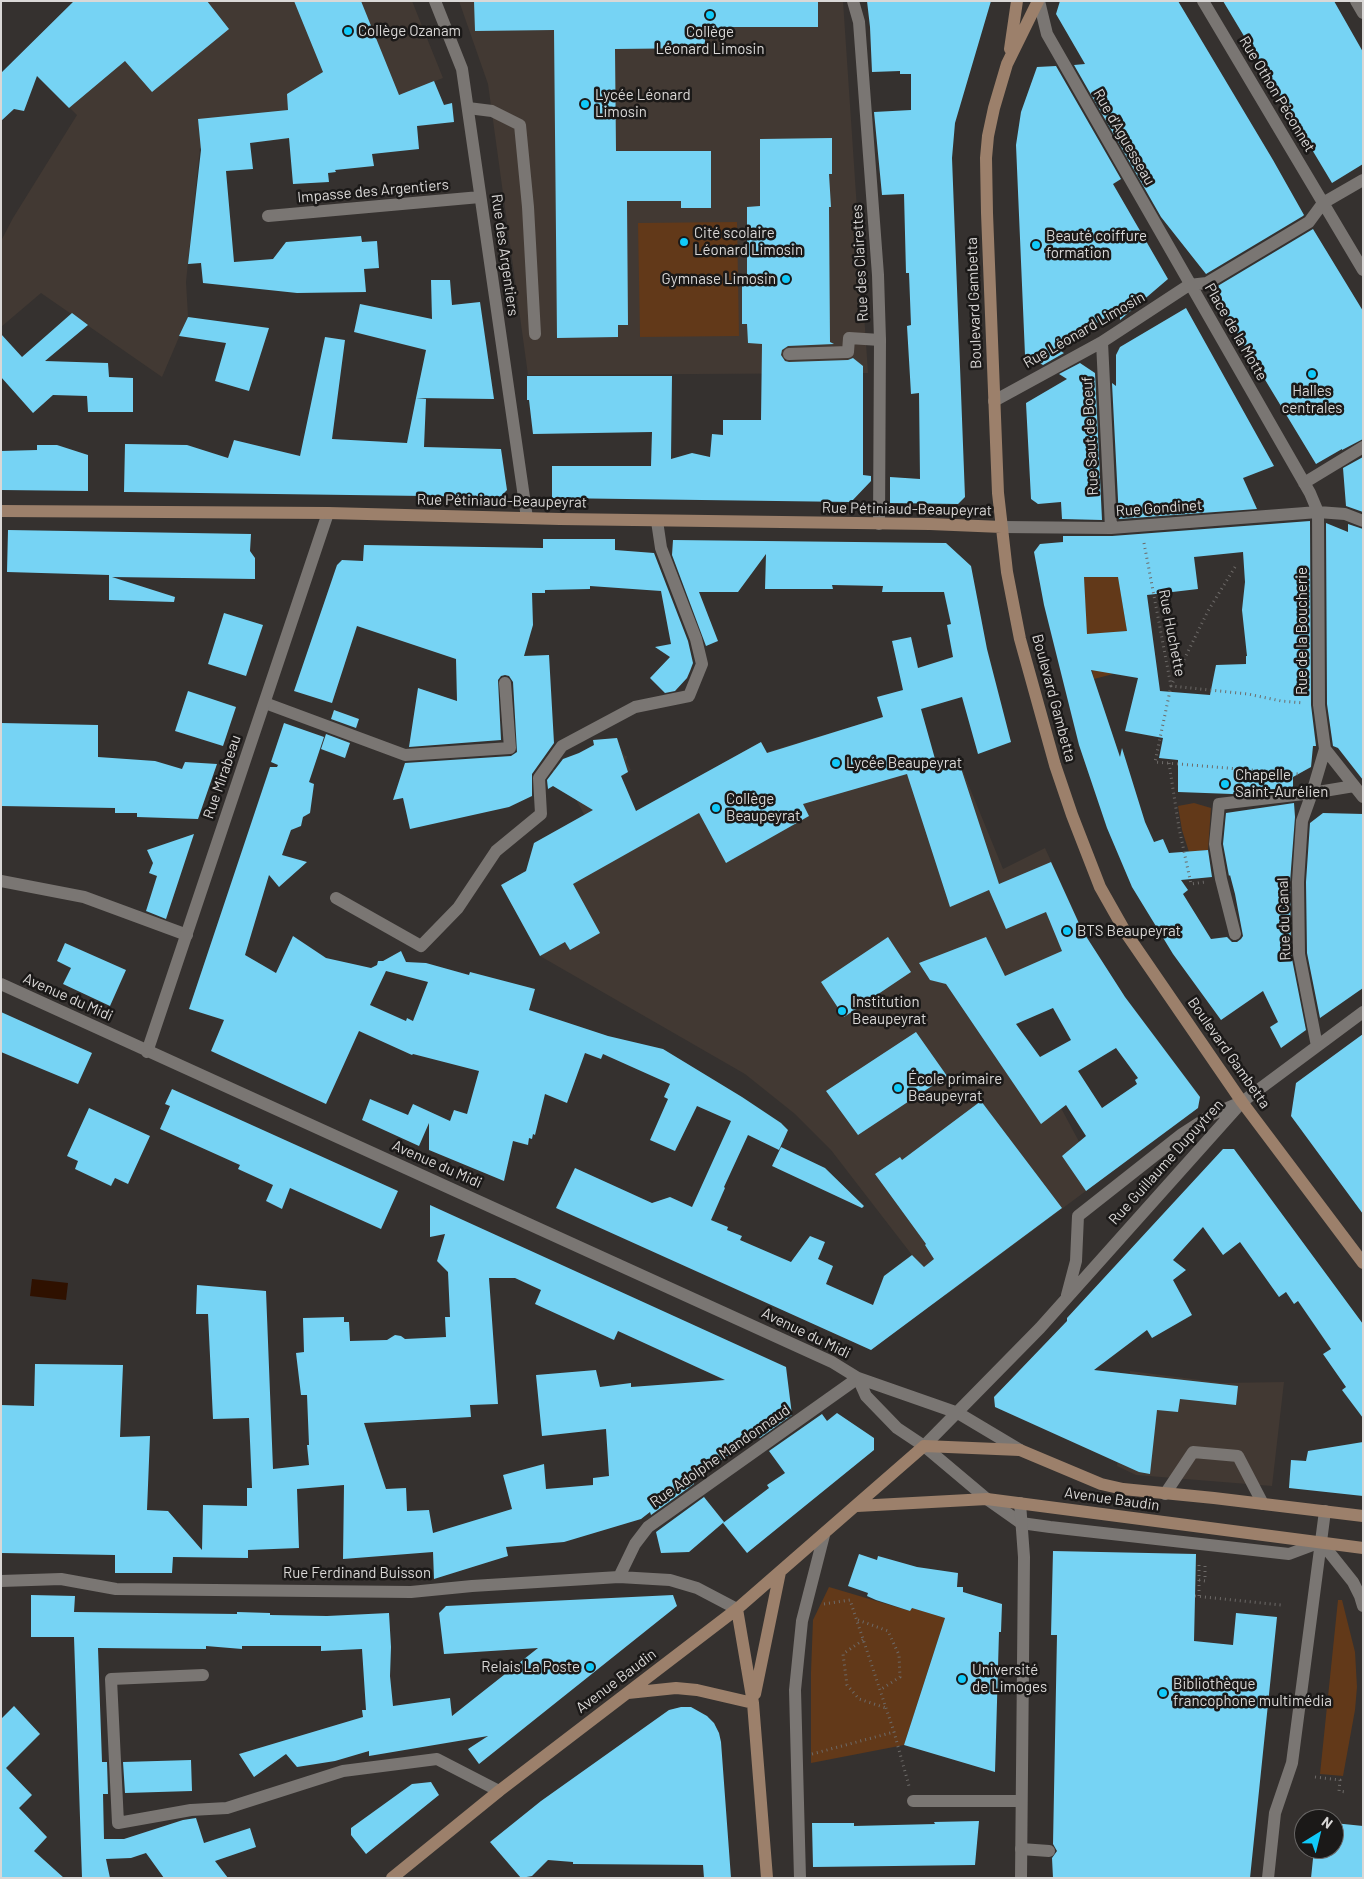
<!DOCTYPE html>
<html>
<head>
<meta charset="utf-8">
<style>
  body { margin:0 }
  #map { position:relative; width:1364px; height:1879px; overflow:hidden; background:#35312f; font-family:Barlow,sans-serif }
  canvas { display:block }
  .frame { position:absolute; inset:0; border:2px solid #dad8d7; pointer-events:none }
  .north { position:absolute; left:1294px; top:1809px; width:50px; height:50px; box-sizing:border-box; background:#1b1918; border:1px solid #676564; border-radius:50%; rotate:36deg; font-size:14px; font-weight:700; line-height:20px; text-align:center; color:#dad8d7 }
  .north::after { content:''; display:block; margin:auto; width:18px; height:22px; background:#10cafa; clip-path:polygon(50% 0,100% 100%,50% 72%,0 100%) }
</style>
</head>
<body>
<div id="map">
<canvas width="1364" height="1879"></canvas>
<div class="frame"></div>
<div class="north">N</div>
</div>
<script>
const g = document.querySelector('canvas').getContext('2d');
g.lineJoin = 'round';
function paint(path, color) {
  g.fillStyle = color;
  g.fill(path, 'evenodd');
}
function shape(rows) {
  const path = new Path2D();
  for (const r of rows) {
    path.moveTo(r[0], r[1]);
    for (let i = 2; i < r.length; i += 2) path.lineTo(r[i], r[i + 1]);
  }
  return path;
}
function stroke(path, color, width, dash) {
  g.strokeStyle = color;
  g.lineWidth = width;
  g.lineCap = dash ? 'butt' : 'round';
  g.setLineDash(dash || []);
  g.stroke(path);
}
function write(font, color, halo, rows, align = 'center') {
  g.font = font + ' Barlow,sans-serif';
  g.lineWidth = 5;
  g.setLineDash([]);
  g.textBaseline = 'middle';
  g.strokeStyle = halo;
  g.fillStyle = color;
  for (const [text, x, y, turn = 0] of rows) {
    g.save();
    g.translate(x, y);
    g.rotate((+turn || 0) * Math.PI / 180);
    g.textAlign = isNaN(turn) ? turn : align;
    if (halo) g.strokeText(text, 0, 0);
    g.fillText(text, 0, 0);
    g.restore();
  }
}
const built = shape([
  [74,1,412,1,443,78,351,114,305,137,200,148,186,282,188,316,162,377,41,293,1,327,1,241,13,218,77,115,18,57],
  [459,1,843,1,868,373,528,375,488,84],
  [880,718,895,777,958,759,1003,869,1045,848,1082,929,1075,998,1016,1024,1091,1164,1102,1179,946,1295,912,1255,831,1150,795,1114,745,1074,540,956,501,885,594,833,571,790,567,794,563,792,564,791,552,770,554,769,555,772,569,760,567,757,570,758,594,745,617,738,616,740,625,756,627,756,626,761,631,770,616,780,634,812,761,742,767,752],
  [1130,1371,1223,1383,1284,1382,1272,1486,1136,1475,1117,1466]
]);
const green = shape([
  [737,222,739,336,640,337,638,223],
  [1133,575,1120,587,1127,631,1105,633,1109,673,1113,674,1094,679,1087,648,1084,577],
  [1194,803,1211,808,1208,850,1189,852,1182,830,1178,806],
  [829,1587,910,1611,912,1606,916,1609,945,1618,904,1745,811,1763,811,1672,813,1620],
  [1338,1600,1342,1600,1355,1652,1357,1687,1355,1710,1343,1776,1320,1774]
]);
const water = shape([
  [32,1279,68,1283,66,1300,30,1296]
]);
const building = shape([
  [74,1,207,1,229,29,152,92,125,61,69,108,37,76,24,111,14,109,1,121,1,73],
  [294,1,361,1,399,95,434,81,444,105,452,103,454,122,417,126,419,149,372,154,374,166,335,170,336,172,328,173,329,182,293,184,289,138,250,143,253,169,226,171,234,262,273,259,286,242,361,236,362,242,377,241,379,268,364,269,366,292,297,293,203,283,201,263,188,264,201,150,198,119,288,110,287,94,323,72],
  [474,1,818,1,818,27,721,27,720,28,705,29,705,48,615,49,616,151,711,151,711,208,681,208,681,201,627,201,628,325,618,325,618,337,557,338,554,30,475,31],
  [867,1,991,1,955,123,952,158,965,497,958,504,890,503,890,477,920,479,919,393,911,394,907,326,911,325,909,273,906,273,904,194,882,195,874,112,911,110,911,74,900,74,900,71,872,72,870,27],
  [1060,1,1178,1,1273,160,1304,215,1303,216,1206,274,1161,217,1074,65,1085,64,1056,14],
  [1223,1,1334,1,1363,52,1363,164,1332,183],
  [1056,66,1121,179,1113,184,1168,279,1120,320,1120,309,1055,348,1064,353,1043,365,1025,355,1016,145,1021,112,1037,67],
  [832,138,832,174,829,174,831,207,829,207,830,342,834,344,788,346,782,350,781,355,785,361,789,362,848,360,853,358,863,366,863,475,871,476,871,481,851,502,552,498,552,466,651,466,652,432,533,434,529,400,527,400,527,376,672,376,671,459,692,453,710,457,712,434,723,435,723,420,761,420,762,344,748,343,747,324,742,324,742,277,747,276,747,207,760,206,760,139],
  [1313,229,1363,311,1363,439,1342,450,1342,449,1316,464,1215,297,1216,287],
  [431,280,450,280,452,305,480,302,494,399,416,398,426,350,354,332,360,304,432,319],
  [1186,308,1274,466,1243,478,1257,509,1119,519,1112,383,1116,386,1116,355,1120,347],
  [72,313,88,325,45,361,108,363,109,377,133,378,133,412,88,412,87,396,53,395,33,413,1,377,1,334,22,357],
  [188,317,269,328,249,391,215,381,226,343,179,336],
  [325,337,345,340,332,439,407,443,416,398,426,399,424,447,501,449,507,490,500,497,124,492,125,444,187,445,228,458,234,440,300,456],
  [1080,363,1095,373,1102,520,1062,519,1061,502,1038,504,1031,499,1026,403,1067,379,1059,374],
  [37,445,57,445,88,455,88,491,1,490,1,451,37,450],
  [1363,457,1363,512,1346,506,1343,468],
  [1310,521,1311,705,1316,746,1313,746,1311,767,1293,777,1293,787,1232,794,1178,792,1178,760,1159,758,1163,738,1125,731,1138,678,1091,670,1120,757,1122,748,1145,822,1154,842,1163,839,1169,853,1208,850,1212,877,1181,880,1188,890,1183,894,1211,939,1227,937,1232,942,1237,942,1241,939,1243,936,1235,894,1230,875,1229,876,1223,844,1226,813,1294,803,1295,817,1290,882,1291,954,1306,1030,1281,1048,1270,1027,1278,1022,1263,991,1221,1020,1173,954,1132,887,1107,828,1079,745,1044,605,1034,552,1040,544,1063,542,1063,536,1112,536],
  [1243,552,1245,582,1242,610,1247,656,1246,656,1246,664,1216,665,1210,695,1160,691,1147,595,1198,589,1194,557],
  [1084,577,1118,577,1127,631,1087,634],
  [1326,523,1348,532,1348,524,1363,529,1363,780,1338,748,1333,746,1327,704],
  [8,530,251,534,250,551,255,558,255,579,112,577,175,597,174,602,109,600,109,575,7,572],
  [543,539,615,539,615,550,654,553,688,641,693,663,690,671,687,678,675,691,665,693,650,678,670,657,655,647,671,644,661,591,590,586,590,589,545,590,545,593,532,593,533,625,524,656,549,655,554,743,532,774,532,796,509,807,410,829,403,798,393,800,405,763,511,756,517,752,513,682,509,676,505,675,501,676,498,680,501,740,409,747,418,688,457,701,456,659,357,626,332,703,294,691,337,565,342,560,363,561,364,545,543,548],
  [673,540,946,543,971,566,987,649,1011,742,978,754,962,697,921,709,937,766,958,759,999,884,1051,862,1082,930,1125,997,1200,1097,1198,1108,1086,1191,1062,1156,1086,1136,1066,1105,1041,1124,946,984,930,980,919,963,986,937,1005,976,1062,951,1046,912,1006,929,989,890,950,907,907,774,803,804,809,816,726,863,699,813,573,884,600,933,570,950,565,942,540,956,501,885,526,871,534,843,593,810,553,786,548,789,547,780,563,759,579,753,594,745,593,740,617,738,628,772,621,776,636,811,761,742,767,753,883,717,877,697,903,690,892,641,911,637,918,668,953,657,947,625,951,624,944,592,882,592,883,586,832,585,833,589,765,589,766,554,738,592,699,592,718,641,706,646,672,555],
  [1053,1008,1071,1040,1040,1057,1016,1024],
  [1116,1048,1138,1078,1135,1080,1137,1084,1102,1108,1078,1071],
  [224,613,263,625,246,676,208,664],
  [188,691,236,707,223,746,175,731],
  [334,710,359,719,356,728,331,719],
  [1,723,98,725,98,757,155,761,182,769,185,762,217,764,198,819,137,817,137,813,115,813,115,808,1,806],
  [284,723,324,737,309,782,314,784,310,813,303,817,301,826,291,830,282,855,307,862,279,887,269,875,245,955,276,973,293,936,326,958,371,968,377,965,378,961,383,961,401,951,406,962,426,963,469,975,470,972,535,989,529,1010,608,1036,663,1049,742,1097,781,1123,788,1130,779,1150,748,1135,724,1187,725,1188,711,1220,728,1227,727,1230,742,1236,740,1240,791,1262,810,1236,825,1242,818,1259,833,1266,826,1284,873,1305,884,1276,912,1255,924,1267,934,1259,925,1245,926,1244,875,1174,900,1157,902,1160,981,1101,1062,1208,871,1350,556,1208,575,1168,652,1203,670,1197,692,1207,731,1121,697,1106,675,1151,650,1140,668,1099,664,1097,670,1084,603,1054,601,1059,585,1053,567,1103,545,1094,535,1135,533,1134,532,1139,529,1138,528,1145,513,1141,504,1181,429,1150,429,1123,419,1146,362,1120,370,1099,408,1115,413,1104,450,1121,454,1110,467,1114,479,1071,413,1054,412,1055,359,1031,326,1104,211,1051,224,1020,189,1009,270,767,277,767,278,765,271,762],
  [386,971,428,982,413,1021,407,1018,406,1021,370,1005],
  [326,734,350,743,345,758,321,749],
  [1323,813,1363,814,1363,988,1320,1018,1307,953,1306,882,1310,823],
  [194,834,166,919,146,911,157,876,149,873,153,863,147,850],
  [888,937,911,972,844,1017,821,982],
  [65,943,126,970,110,1006,63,984,71,968,57,961],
  [1,1012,92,1053,78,1084,1,1052],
  [916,1032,947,1076,858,1135,826,1091],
  [1363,1034,1363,1214,1291,1116,1296,1083],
  [172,1089,398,1191,381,1229,290,1188,282,1209,266,1201,273,1185,238,1169,240,1165,160,1129,170,1106,165,1104],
  [89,1108,150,1136,128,1184,115,1178,111,1186,75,1169,78,1161,67,1156],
  [781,1147,825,1168,864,1206,862,1208,772,1166],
  [1223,1149,1234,1149,1363,1324,1363,1418,1342,1390,1346,1387,1323,1354,1331,1349,1298,1301,1294,1304,1286,1292,1279,1297,1240,1242,1223,1255,1203,1227,1173,1260,1186,1270,1173,1280,1192,1315,1152,1338,1147,1330,1094,1370,1238,1386,1236,1405,1180,1399,1178,1412,1157,1410,1150,1474,1139,1472,995,1407,994,1397,1067,1321,1067,1318],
  [430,1205,786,1367,792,1415,760,1438,757,1434,692,1482,694,1484,651,1515,650,1512,641,1519,564,1542,506,1547,508,1556,434,1579,433,1552,343,1559,344,1485,297,1489,299,1548,248,1550,248,1558,173,1557,172,1573,115,1573,115,1555,1,1553,1,1405,34,1406,35,1364,123,1365,120,1437,150,1436,147,1510,168,1511,202,1550,203,1505,247,1506,247,1488,252,1488,249,1418,213,1419,208,1314,196,1314,197,1285,266,1291,273,1469,309,1465,307,1445,309,1445,307,1395,301,1395,296,1353,304,1352,303,1318,344,1317,344,1322,349,1322,350,1341,387,1340,395,1335,401,1336,405,1339,446,1337,445,1317,450,1317,448,1272,437,1261,445,1234,430,1237],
  [489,1278,515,1278,541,1290,535,1304,614,1340,618,1331,725,1380,631,1387,631,1383,600,1387,596,1370,536,1375,542,1436,606,1429,609,1476,593,1478,593,1485,546,1489,544,1464,503,1475,512,1509,433,1533,429,1510,407,1511,406,1488,386,1489,364,1423,471,1417,470,1405,498,1404],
  [837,1413,874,1438,874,1450,747,1553,723,1523,769,1488,767,1485,785,1473,769,1451,822,1414,827,1421],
  [1363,1442,1363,1496,1289,1488,1291,1460,1306,1461,1308,1451],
  [704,1497,724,1522,689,1552,661,1553,656,1532],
  [1053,1551,1196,1554,1194,1641,1233,1645,1236,1613,1277,1617,1250,1878,1053,1878,1052,1858,1057,1851,1053,1844,1057,1635,1051,1635],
  [859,1554,877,1560,878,1556,917,1567,958,1573,957,1587,963,1587,963,1592,1002,1604,1001,1632,999,1632,995,1772,904,1745,945,1618,912,1608,910,1611,876,1600,867,1596,868,1593,848,1586],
  [31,1595,75,1596,74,1612,237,1614,237,1612,270,1613,270,1615,327,1616,389,1613,391,1647,390,1676,393,1706,450,1698,452,1716,538,1648,444,1654,439,1613,446,1606,673,1595,677,1606,479,1764,468,1749,488,1736,369,1756,369,1751,335,1761,297,1767,286,1754,254,1777,239,1754,363,1717,362,1710,366,1710,362,1649,321,1651,321,1646,242,1646,242,1649,206,1646,206,1649,98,1648,102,1762,107,1762,108,1794,103,1794,104,1839,124,1839,183,1820,196,1818,204,1843,250,1828,256,1847,215,1861,228,1878,164,1878,146,1853,131,1858,106,1859,110,1878,82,1878,74,1637,31,1637],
  [14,1706,40,1734,6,1768,32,1795,19,1808,47,1837,34,1851,64,1878,1,1878,1,1719],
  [681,1707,691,1707,707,1716,714,1723,719,1733,721,1742,731,1878,704,1878,703,1865,573,1864,573,1862,548,1860,532,1876,521,1878,490,1842,541,1801,669,1710],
  [191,1760,192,1791,125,1793,123,1762],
  [431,1782,439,1795,366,1854,351,1835,351,1828,412,1784],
  [979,1821,975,1865,813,1867,812,1823,854,1823,854,1826,935,1824,934,1822],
  [1334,1823,1363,1826,1363,1878,1311,1878,1314,1849,1334,1849]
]);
const path = shape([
  [1144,543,1171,686,1248,694,1281,701,1304,703],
  [1235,567,1208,611,1171,686,1155,762,1299,774],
  [1169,763,1179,828,1191,884,1205,882],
  [1199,1580,1205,1581,1205,1562],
  [1195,1596,1281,1605],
  [1199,1596,1199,1562],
  [824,1604,850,1600,894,1732,909,1786],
  [858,1620,888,1631,899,1655,900,1677,880,1690],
  [863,1640,843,1654,847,1685,859,1699,886,1708],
  [812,1754,894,1732],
  [1315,1777,1340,1780,1339,1791,1346,1792]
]);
const lane = shape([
  [468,108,492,111,520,125,528,207,535,334],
  [789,354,848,352,849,338,880,340],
  [265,703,405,755,510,748,505,683],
  [1,881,84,897,187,935],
  [336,898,421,946,458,908,496,851,541,814,539,778,562,746,635,707,689,696,702,664,696,639,661,548,657,521],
  [1165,1494,1193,1452,1238,1456,1263,1504],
  [987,1499,1021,1523,1050,1527,1280,1553,1289,1554,1321,1542],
  [913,1801,1021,1801],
  [1021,1849,1049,1851],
  [800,1878,795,1690,802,1621,824,1535]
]);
const street = shape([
  [435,1,462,69,527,518],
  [853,1,859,22,878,275,880,340,879,524],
  [1039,1,1047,34,1310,493,1318,512,1319,705,1325,749,1312,793,1302,821,1298,882,1299,954,1317,1046],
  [1203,1,1363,270],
  [1356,1,1363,13],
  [268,216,480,197],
  [1102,342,1111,528],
  [994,401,1102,342,1189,285,1207,283,1309,222,1323,203,1363,180],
  [1304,483,1363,447],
  [1002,527,1111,528,1318,512,1345,514,1363,521],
  [1325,749,1363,797],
  [1235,934,1221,879,1215,844,1219,804,1312,793,1354,786],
  [1,984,832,1362,858,1378,958,1413,1020,1450],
  [147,1052,328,513],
  [1067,1295,1076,1261,1078,1216,1182,1134,1213,1114,1239,1103],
  [858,1378,866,1396,897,1428,924,1446,987,1499],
  [924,1446,1040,1328,1242,1102,1363,1012],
  [1020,1503,1024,1557,1021,1878],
  [1321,1542,1353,1582,1360,1596,1363,1606],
  [619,1577,635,1544,648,1527,858,1378],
  [1,1581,61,1579,116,1589,411,1592,472,1586,619,1577,670,1580,697,1588,737,1609],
  [203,1675,111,1679,118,1823,191,1810,227,1808,343,1771,437,1759,499,1791],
  [1268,1878,1275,1813,1292,1763,1325,1511]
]);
const secondary = shape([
  [1038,1,1007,64,994,108,988,136,986,158,987,213,998,493,1007,572,1020,639,1055,765,1072,815,1100,887,1126,933,1242,1102,1363,1263],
  [1010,49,1017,1],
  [1,511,328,513,560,519,930,524,1002,527],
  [857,1506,987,1499,1363,1548],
  [737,1609,753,1703,767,1878],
  [628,1693,676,1688,697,1690,753,1703],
  [755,1694,780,1572],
  [392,1878,499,1791,737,1609,924,1446,1020,1450,1101,1484,1123,1489,1214,1498,1363,1516]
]);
const markers = [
  [710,15,5,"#10cafa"],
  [348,31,5,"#10cafa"],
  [585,104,5,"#10cafa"],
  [684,242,5,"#10cafa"],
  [1036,245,5,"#10cafa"],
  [786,279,5,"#10cafa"],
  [1312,374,5,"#10cafa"],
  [836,763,5,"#10cafa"],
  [1225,784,5,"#10cafa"],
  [716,808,5,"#10cafa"],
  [1067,931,5,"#10cafa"],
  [842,1011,5,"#10cafa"],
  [898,1088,5,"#10cafa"],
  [590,1667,5,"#10cafa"],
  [962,1679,5,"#10cafa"],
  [1163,1693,5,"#10cafa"]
];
const poiNames = [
  ["Collège Ozanam",358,31],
  ["Collège",710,32,"center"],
  ["Léonard Limosin",710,49,"center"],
  ["Lycée Léonard",595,95],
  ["Limosin",595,112],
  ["Cité scolaire",694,233],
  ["Léonard Limosin",694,250],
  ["Beauté coiffure",1046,236],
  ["formation",1046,253],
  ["Gymnase Limosin",776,279,"right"],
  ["Halles",1312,391,"center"],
  ["centrales",1312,408,"center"],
  ["Lycée Beaupeyrat",846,763],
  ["Chapelle",1235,775],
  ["Saint-Aurélien",1235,792],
  ["Collège",726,799],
  ["Beaupeyrat",726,816],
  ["BTS Beaupeyrat",1077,931],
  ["Institution",852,1002],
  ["Beaupeyrat",852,1019],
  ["École primaire",908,1079],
  ["Beaupeyrat",908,1096],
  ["Relais La Poste",580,1667,"right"],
  ["Université",972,1670],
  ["de Limoges",972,1687],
  ["Bibliothèque",1173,1684],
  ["francophone multimédia",1173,1701]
];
const streetNames = [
  ["Rue Othon Péconnet",1277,94,59],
  ["Rue d'Aguesseau",1124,137,60],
  ["Impasse des Argentiers",373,191,-5],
  ["Rue des Argentiers",505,255,82],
  ["Rue des Clairettes",860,263,-93],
  ["Boulevard Gambetta",974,303,-92],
  ["Rue Léonard Limosin",1084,330,-30],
  ["Place de la Motte",1236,332,60],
  ["Rue Saut de Boeuf",1090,436,-93],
  ["Rue Pétiniaud-Beaupeyrat",502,501,1],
  ["Rue Gondinet",1159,508,-4],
  ["Rue Pétiniaud-Beaupeyrat",907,509,1],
  ["Rue de la Boucherie",1302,631,-90],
  ["Rue Huchette",1172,633,79],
  ["Boulevard Gambetta",1054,698,75],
  ["Rue Mirabeau",222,777,-71],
  ["Rue du Canal",1284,919,-92],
  ["Avenue du Midi",68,997,24],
  ["Boulevard Gambetta",1229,1053,55],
  ["Rue Guillaume Dupuytren",1166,1162,-48],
  ["Avenue du Midi",437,1164,24],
  ["Avenue du Midi",806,1333,26],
  ["Rue Adolphe Mandonnaud",720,1456,-35],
  ["Avenue Baudin",1112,1499,8],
  ["Rue Ferdinand Buisson",357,1573],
  ["Avenue Baudin",616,1681,-37]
];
paint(built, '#423933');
paint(green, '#623919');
paint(water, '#2f1100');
paint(building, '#76d3f4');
stroke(path, '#6d6a68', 3, [1, 4]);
stroke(lane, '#7a7673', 12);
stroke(street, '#7a7673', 12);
stroke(secondary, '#9c806b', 12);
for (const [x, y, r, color] of markers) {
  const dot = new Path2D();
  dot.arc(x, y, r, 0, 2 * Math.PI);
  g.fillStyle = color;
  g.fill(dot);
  stroke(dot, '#1b1918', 2);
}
write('15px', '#dad8d7', '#1b1918', poiNames, 'left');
write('15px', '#dad8d7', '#1b1918', streetNames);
</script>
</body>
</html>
